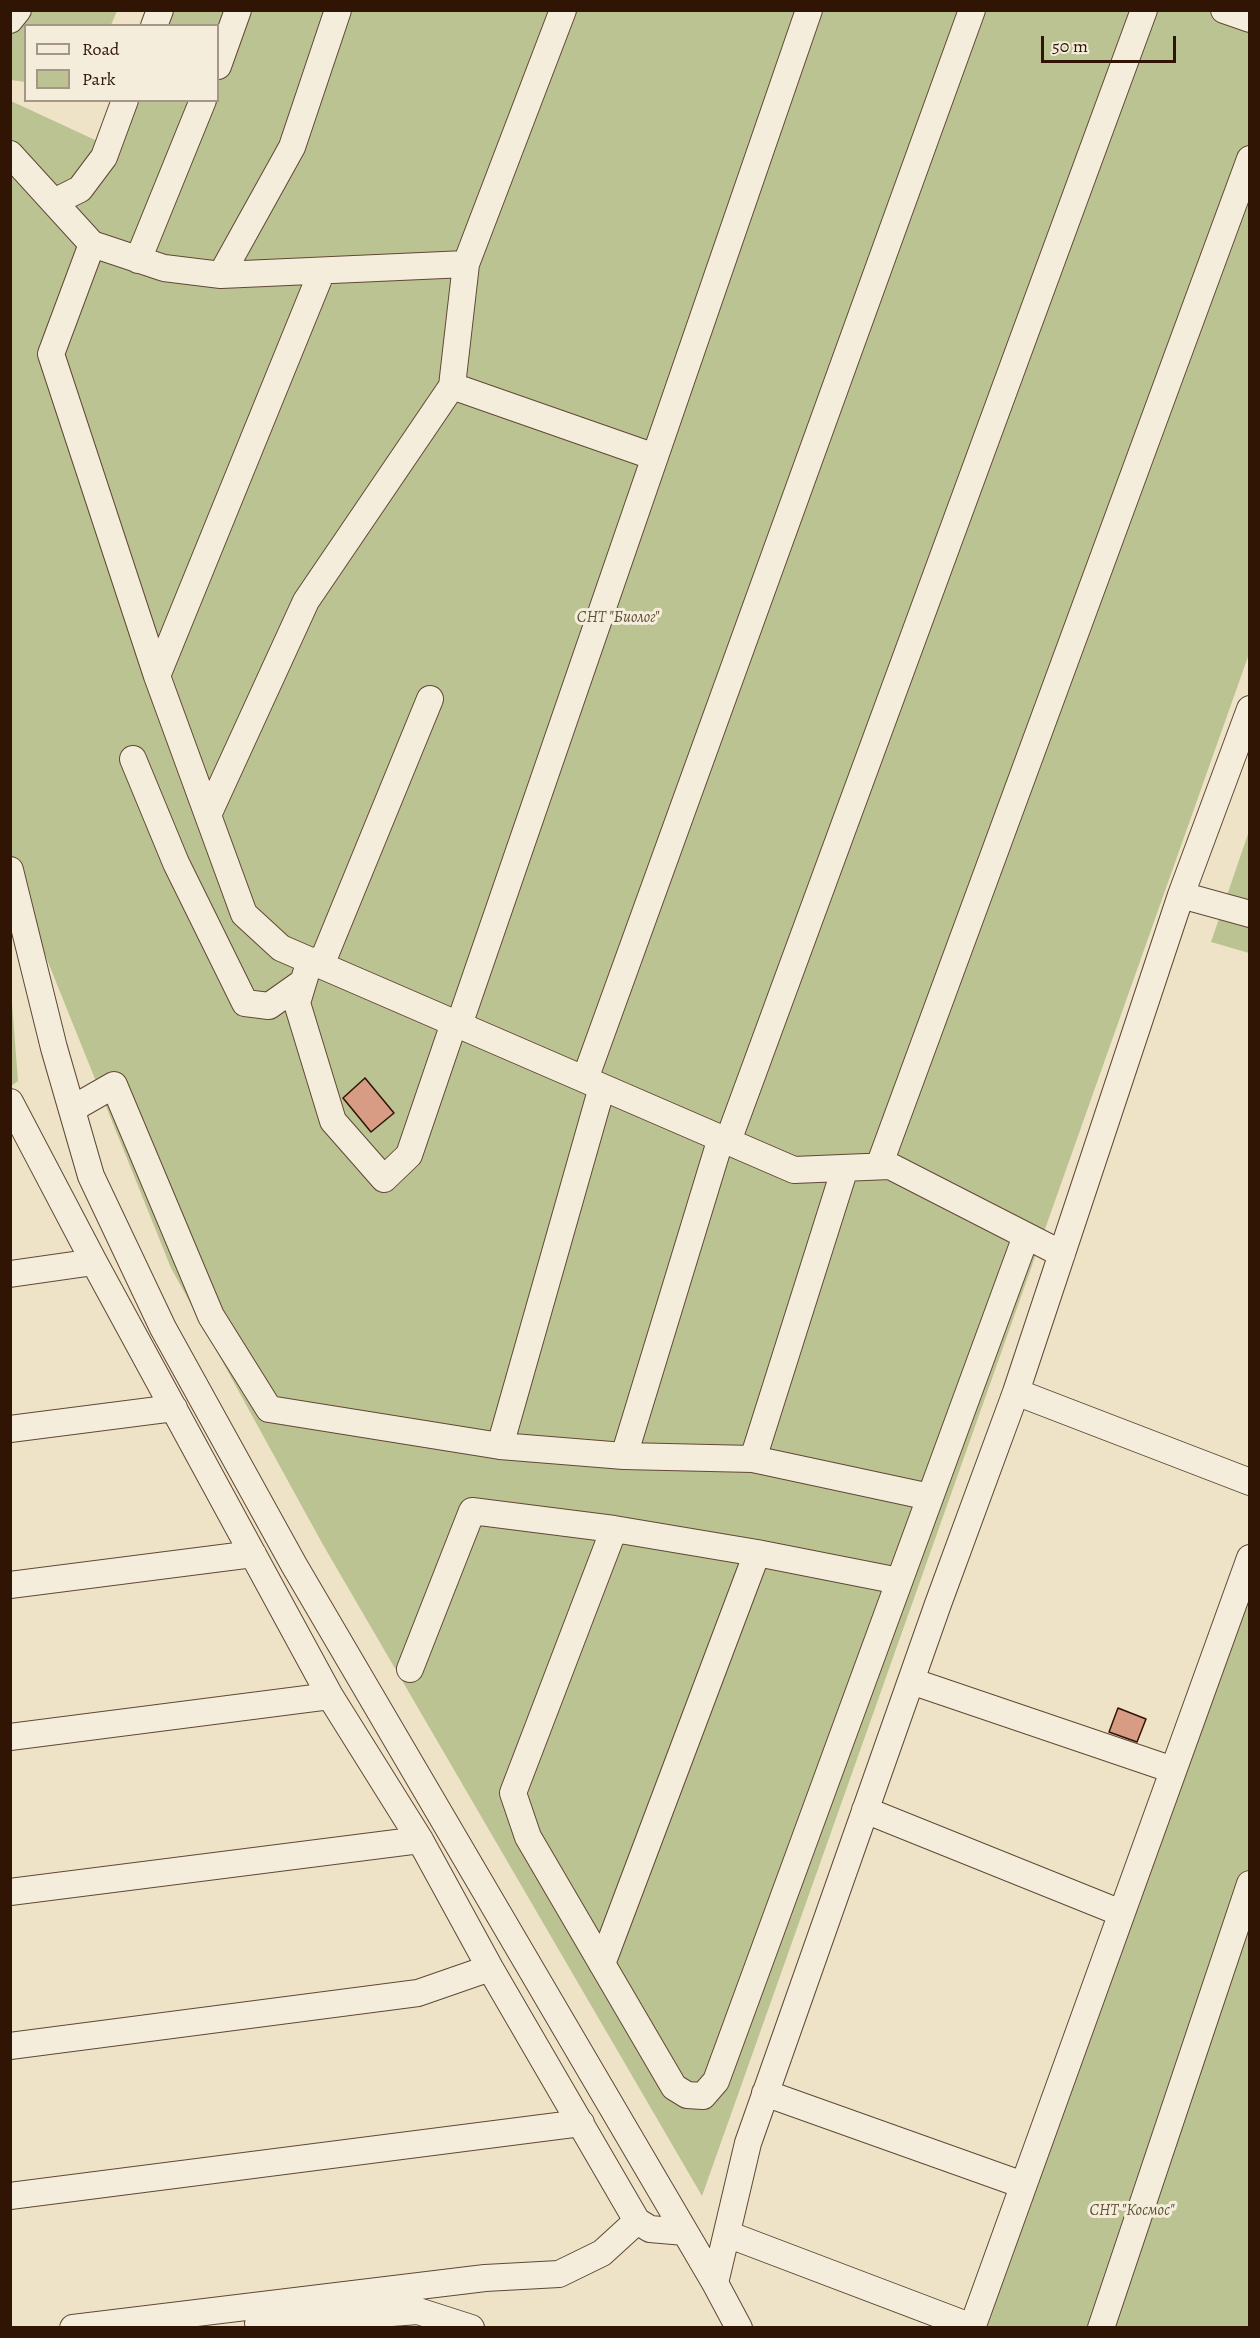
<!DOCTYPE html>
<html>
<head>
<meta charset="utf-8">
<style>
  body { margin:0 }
  #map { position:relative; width:1260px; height:2338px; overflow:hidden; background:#eee3c7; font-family:Alegreya,serif }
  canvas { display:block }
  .frame { position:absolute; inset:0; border:12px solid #301404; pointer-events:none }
  .legend { position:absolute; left:24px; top:24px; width:195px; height:78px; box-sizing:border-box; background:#f4eddb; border:2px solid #a69685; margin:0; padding:8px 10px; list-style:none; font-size:18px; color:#301404 }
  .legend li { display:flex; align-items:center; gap:12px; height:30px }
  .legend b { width:30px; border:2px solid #a69685 }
  .scale { position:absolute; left:1041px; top:36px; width:135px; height:27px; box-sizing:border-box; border:3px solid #301404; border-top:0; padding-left:8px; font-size:18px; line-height:21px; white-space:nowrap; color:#301404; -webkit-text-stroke:4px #f4eddb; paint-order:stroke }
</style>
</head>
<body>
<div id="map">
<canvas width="1260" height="2338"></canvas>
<div class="frame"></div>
<ul class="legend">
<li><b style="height:8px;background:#f4eddb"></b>Road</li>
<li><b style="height:16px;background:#bcc393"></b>Park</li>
</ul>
<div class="scale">50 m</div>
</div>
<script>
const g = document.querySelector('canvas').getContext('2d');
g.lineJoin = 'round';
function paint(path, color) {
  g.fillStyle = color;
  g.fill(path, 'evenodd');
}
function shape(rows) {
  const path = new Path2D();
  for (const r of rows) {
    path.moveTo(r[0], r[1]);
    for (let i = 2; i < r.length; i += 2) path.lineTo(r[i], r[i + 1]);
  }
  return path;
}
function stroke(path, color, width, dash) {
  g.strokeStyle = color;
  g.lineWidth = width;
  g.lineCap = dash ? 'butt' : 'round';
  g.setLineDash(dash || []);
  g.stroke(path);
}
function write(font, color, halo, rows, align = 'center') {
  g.font = font + ' Alegreya,serif';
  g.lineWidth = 6;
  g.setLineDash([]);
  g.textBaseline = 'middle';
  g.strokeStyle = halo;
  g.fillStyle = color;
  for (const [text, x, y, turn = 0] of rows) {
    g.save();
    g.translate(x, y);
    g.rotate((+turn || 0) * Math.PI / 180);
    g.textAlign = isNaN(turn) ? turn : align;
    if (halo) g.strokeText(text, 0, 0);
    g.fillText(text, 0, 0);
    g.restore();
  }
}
const green = shape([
  [11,11,117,11,111,25,26,26,25,82,11,80],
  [166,11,1249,11,1249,654,702,2196,322,1543,171,1268,11,870,11,101,106,145,126,101,218,100,218,26,160,25],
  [1249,831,1249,953,1211,942],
  [10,977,18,1081,11,1086,10,1086],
  [1249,1557,1249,2327,965,2327]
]);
const building = shape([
  [365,1078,394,1113,371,1132,343,1098,365,1078],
  [1118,1708,1146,1719,1137,1742,1109,1732,1118,1708]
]);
const minor = shape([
  [1224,10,1250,19],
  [10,20,18,10],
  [154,26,160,10],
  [218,66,238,10],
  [10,154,92,244,164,268,221,275,466,264,563,10],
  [54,202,80,189,104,157,125,100],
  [92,244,51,354,157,676,244,914,281,948,794,1170,890,1166,1062,1254],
  [138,260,203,100],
  [221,275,292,147,338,10],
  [452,386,655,457],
  [157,676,322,271],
  [133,759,176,863,245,1003,269,1006,303,982],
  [208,815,306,601,452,386,466,264],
  [10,870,54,1048,91,1176,163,1328,294,1565,715,2283,739,2328],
  [1181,895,1250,914],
  [310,960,297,1003,333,1121,384,1179,409,1155,454,1023],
  [321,965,430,699],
  [459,1025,809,10],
  [585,1079,972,10],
  [10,1102,94,1262,330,1696,420,1840,490,1968,637,2221,650,2229,685,2232],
  [72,1109,114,1085,211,1316,269,1409,500,1446,624,1456,753,1459,930,1497],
  [728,1141,1144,10],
  [879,1166,1250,159],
  [10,1274,94,1262],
  [1016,1392,1250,1482],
  [10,1429,174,1408],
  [500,1446,602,1087],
  [624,1456,721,1138],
  [753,1459,845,1168],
  [614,1529,513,1793,528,1837,674,2087,687,2095,703,2096,716,2081,1026,1236],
  [10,1585,253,1554],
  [410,1669,472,1511,614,1529,757,1553,899,1581],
  [911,1681,1173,1770],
  [10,1737,330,1696],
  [865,1810,1121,1913],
  [10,1892,420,1840],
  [602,1964,757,1553],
  [10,2046,418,1993,490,1968],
  [765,2093,1023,2185],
  [10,2196,581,2123],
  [727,2234,972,2327],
  [715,2283,748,2143,938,1604,1016,1392,1181,895,1250,709],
  [258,2323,418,2311,471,2328],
  [73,2328,485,2278,559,2274,602,2253,637,2221],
  [972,2328,1250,1558],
  [1101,2328,1250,1884]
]);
const parkNames = [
  ["СНТ \"Биолог\"",618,618],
  ["СНТ \"Космос\"",1132,2211]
];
paint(green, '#bcc393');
paint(building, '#d89b83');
stroke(building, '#301404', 1.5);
stroke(minor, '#604835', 28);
stroke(minor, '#f4eddb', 26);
write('italic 16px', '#615136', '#f4eddb', parkNames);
</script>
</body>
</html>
